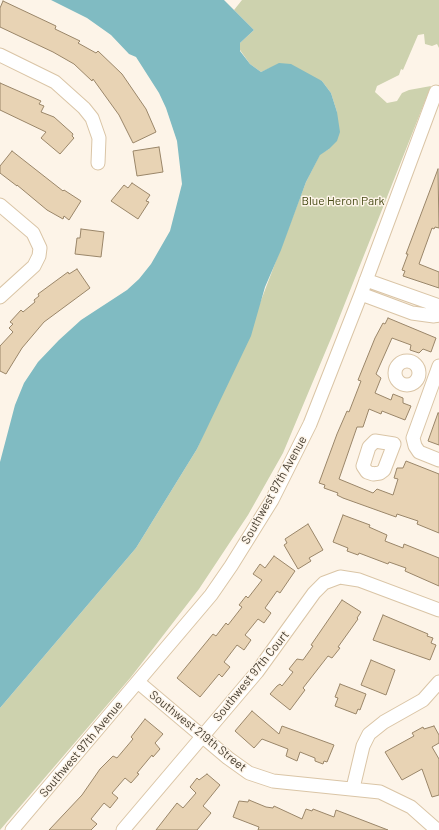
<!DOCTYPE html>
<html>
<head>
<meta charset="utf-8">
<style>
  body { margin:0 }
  canvas { display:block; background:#fdf4e8 }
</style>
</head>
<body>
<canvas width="439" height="830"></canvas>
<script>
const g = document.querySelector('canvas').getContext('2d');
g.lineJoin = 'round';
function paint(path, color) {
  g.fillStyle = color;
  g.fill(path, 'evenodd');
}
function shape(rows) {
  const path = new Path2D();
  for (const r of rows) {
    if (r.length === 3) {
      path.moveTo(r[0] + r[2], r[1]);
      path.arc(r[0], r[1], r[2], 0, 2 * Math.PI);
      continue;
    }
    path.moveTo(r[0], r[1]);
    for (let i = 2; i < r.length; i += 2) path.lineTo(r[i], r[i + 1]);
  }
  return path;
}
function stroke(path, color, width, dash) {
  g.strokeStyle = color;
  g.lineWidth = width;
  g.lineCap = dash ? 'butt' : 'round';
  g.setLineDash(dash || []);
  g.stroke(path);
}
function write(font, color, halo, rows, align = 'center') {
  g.font = font + ' Barlow,sans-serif';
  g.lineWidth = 3;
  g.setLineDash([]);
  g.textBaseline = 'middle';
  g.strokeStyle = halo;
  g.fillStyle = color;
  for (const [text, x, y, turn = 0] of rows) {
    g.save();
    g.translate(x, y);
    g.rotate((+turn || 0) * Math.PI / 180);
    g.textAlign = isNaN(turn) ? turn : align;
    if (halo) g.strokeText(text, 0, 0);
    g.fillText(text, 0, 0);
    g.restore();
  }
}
const green = shape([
  [242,0,439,0,439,48,437,44,432,46,425,44,424,34,418,35,403,70,401,69,399,75,377,86,375,92,387,103,397,101,402,93,409,90,431,86,332,336,283,453,248,515,199,589,131,677,0,830,0,708,136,548,197,449,257,311,306,182,320,154,329,149,337,112,331,93,322,81,270,68,261,72,250,64,240,50,240,43,254,30,234,10]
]);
const water = shape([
  [51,0,224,0,254,30,240,43,240,51,250,64,261,72,279,63,291,64,322,81,331,93,337,112,340,132,337,141,329,149,320,155,306,182,281,250,265,287,251,336,197,449,136,548,0,708,0,462,15,405,24,383,38,362,59,340,81,320,127,290,139,279,151,264,170,231,182,184,177,141,166,108,159,93,136,57,129,54,111,35,87,18]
]);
const building = shape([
  [3,1,56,26,55,29,80,41,78,43,96,53,98,51,122,74,146,109,156,132,133,143,119,115,93,79,92,81,74,64,53,52,0,27,0,8,3,1],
  [0,83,41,101,39,104,44,106,41,112,54,117,73,134,72,136,74,138,60,154,41,138,46,132,0,110,0,83],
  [159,147,163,172,137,176,133,151,159,147],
  [12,151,63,191,64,190,81,201,69,220,64,216,63,219,47,210,17,185,17,186,0,173,0,166,12,151],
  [438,169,439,228,435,227,434,229,432,228,419,264,439,272,439,288,403,276,405,271,402,270,408,254,406,254,438,169],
  [132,183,150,195,146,201,149,202,138,219,111,201,124,185,128,188,132,183],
  [81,229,104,232,101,257,75,254,77,238,80,238,81,229],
  [77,269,90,288,44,322,22,348,6,374,0,371,0,346,13,332,9,328,13,324,10,322,21,310,23,312,35,302,34,300,39,296,38,294,68,272,69,274,77,269],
  [388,318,436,338,431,352,423,349,419,353,410,350,411,345,392,338,376,374,381,378,375,393,391,400,393,394,403,398,403,403,411,406,405,420,382,411,381,414,369,409,363,427,357,427,339,479,373,493,377,489,393,495,398,479,394,478,397,468,403,468,406,461,439,474,439,533,417,524,418,521,397,514,396,517,343,498,337,495,338,493,324,488,325,485,319,483,337,434,347,411,349,412,361,381,358,380,375,338,383,323,385,324,388,318],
  [438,413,439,413,439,445,428,441,438,413],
  [343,515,370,525,369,527,387,535,385,541,403,548,404,544,439,558,439,586,405,571,406,568,389,562,388,564,359,553,358,555,347,551,348,548,333,542,343,515],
  [308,524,323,550,309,558,311,561,298,569,284,545,287,543,285,539,308,524],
  [274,556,295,571,280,593,277,591,265,608,271,613,264,623,258,619,245,635,251,640,244,650,237,645,224,662,230,667,222,677,219,674,200,697,177,678,213,634,216,636,226,623,228,625,242,607,239,605,246,596,248,598,262,580,253,574,260,564,265,568,274,556],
  [342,600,361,612,357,618,358,619,338,647,340,648,332,658,328,656,303,688,305,690,290,710,270,694,277,686,280,684,282,686,293,672,289,669,297,659,303,660,313,646,311,645,342,600],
  [383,615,428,634,427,636,433,638,431,643,436,645,430,660,373,640,383,615],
  [371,660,395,670,386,695,361,685,371,660],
  [340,684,366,694,360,710,358,709,356,714,335,706,338,698,335,697,340,684],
  [252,711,279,734,282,726,334,745,327,762,324,761,323,764,315,761,315,758,300,752,297,761,286,756,288,749,262,739,254,748,235,731,252,711],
  [145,719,163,734,155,743,160,749,153,757,152,755,137,773,139,774,131,783,125,778,112,793,118,798,110,808,104,803,91,819,97,824,91,830,49,830,82,795,100,769,113,756,117,758,133,739,131,737,145,719],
  [434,726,439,735,439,743,432,747,439,759,439,795,432,797,422,769,402,780,385,752,414,736,412,733,423,727,424,729,434,726],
  [207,774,220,785,203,806,211,813,197,830,156,830,177,803,183,808,196,793,190,787,197,778,199,780,207,774],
  [249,800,266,807,273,808,274,806,302,819,306,809,312,811,313,809,334,817,336,810,388,830,258,830,259,827,233,817,239,801,248,802,249,800]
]);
const minor = shape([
  [0,55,55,82,84,108,92,118,99,138,98,163],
  [0,205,33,233,40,248,39,256,34,266,0,297],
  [366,280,439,306],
  [361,294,412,313,434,316,439,315],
  [407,373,12],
  [439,366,413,438,415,446,419,452,439,460],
  [375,441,394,444,384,470,380,473,373,474,367,472,363,466,369,447,375,441],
  [138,682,228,758,249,773,273,781,380,792,411,807,437,830],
  [353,788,363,746,369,734,384,722,423,700,439,682],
  [12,830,211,595,231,566,272,500,310,424,361,294,436,92],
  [123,830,257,672,314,593,324,583,340,577,359,580,439,610]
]);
const parkNames = [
  ["Blue Heron Park",343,201]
];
const streetNames = [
  ["Southwest 97th Avenue",274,490,-61],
  ["Southwest 97th Court",251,676,-51],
  ["Southwest 219th Street",198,731,39],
  ["Southwest 97th Avenue",81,749,-50]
];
paint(green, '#cdd2ae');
paint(water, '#80bbc2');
paint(building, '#e8d3b4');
stroke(building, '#9a8669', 1);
stroke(minor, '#dac5a6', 15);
stroke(minor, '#fff', 13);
write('12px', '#454914', '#fdf4e8', parkNames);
write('12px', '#433b2e', '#fdf4e8', streetNames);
</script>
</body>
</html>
